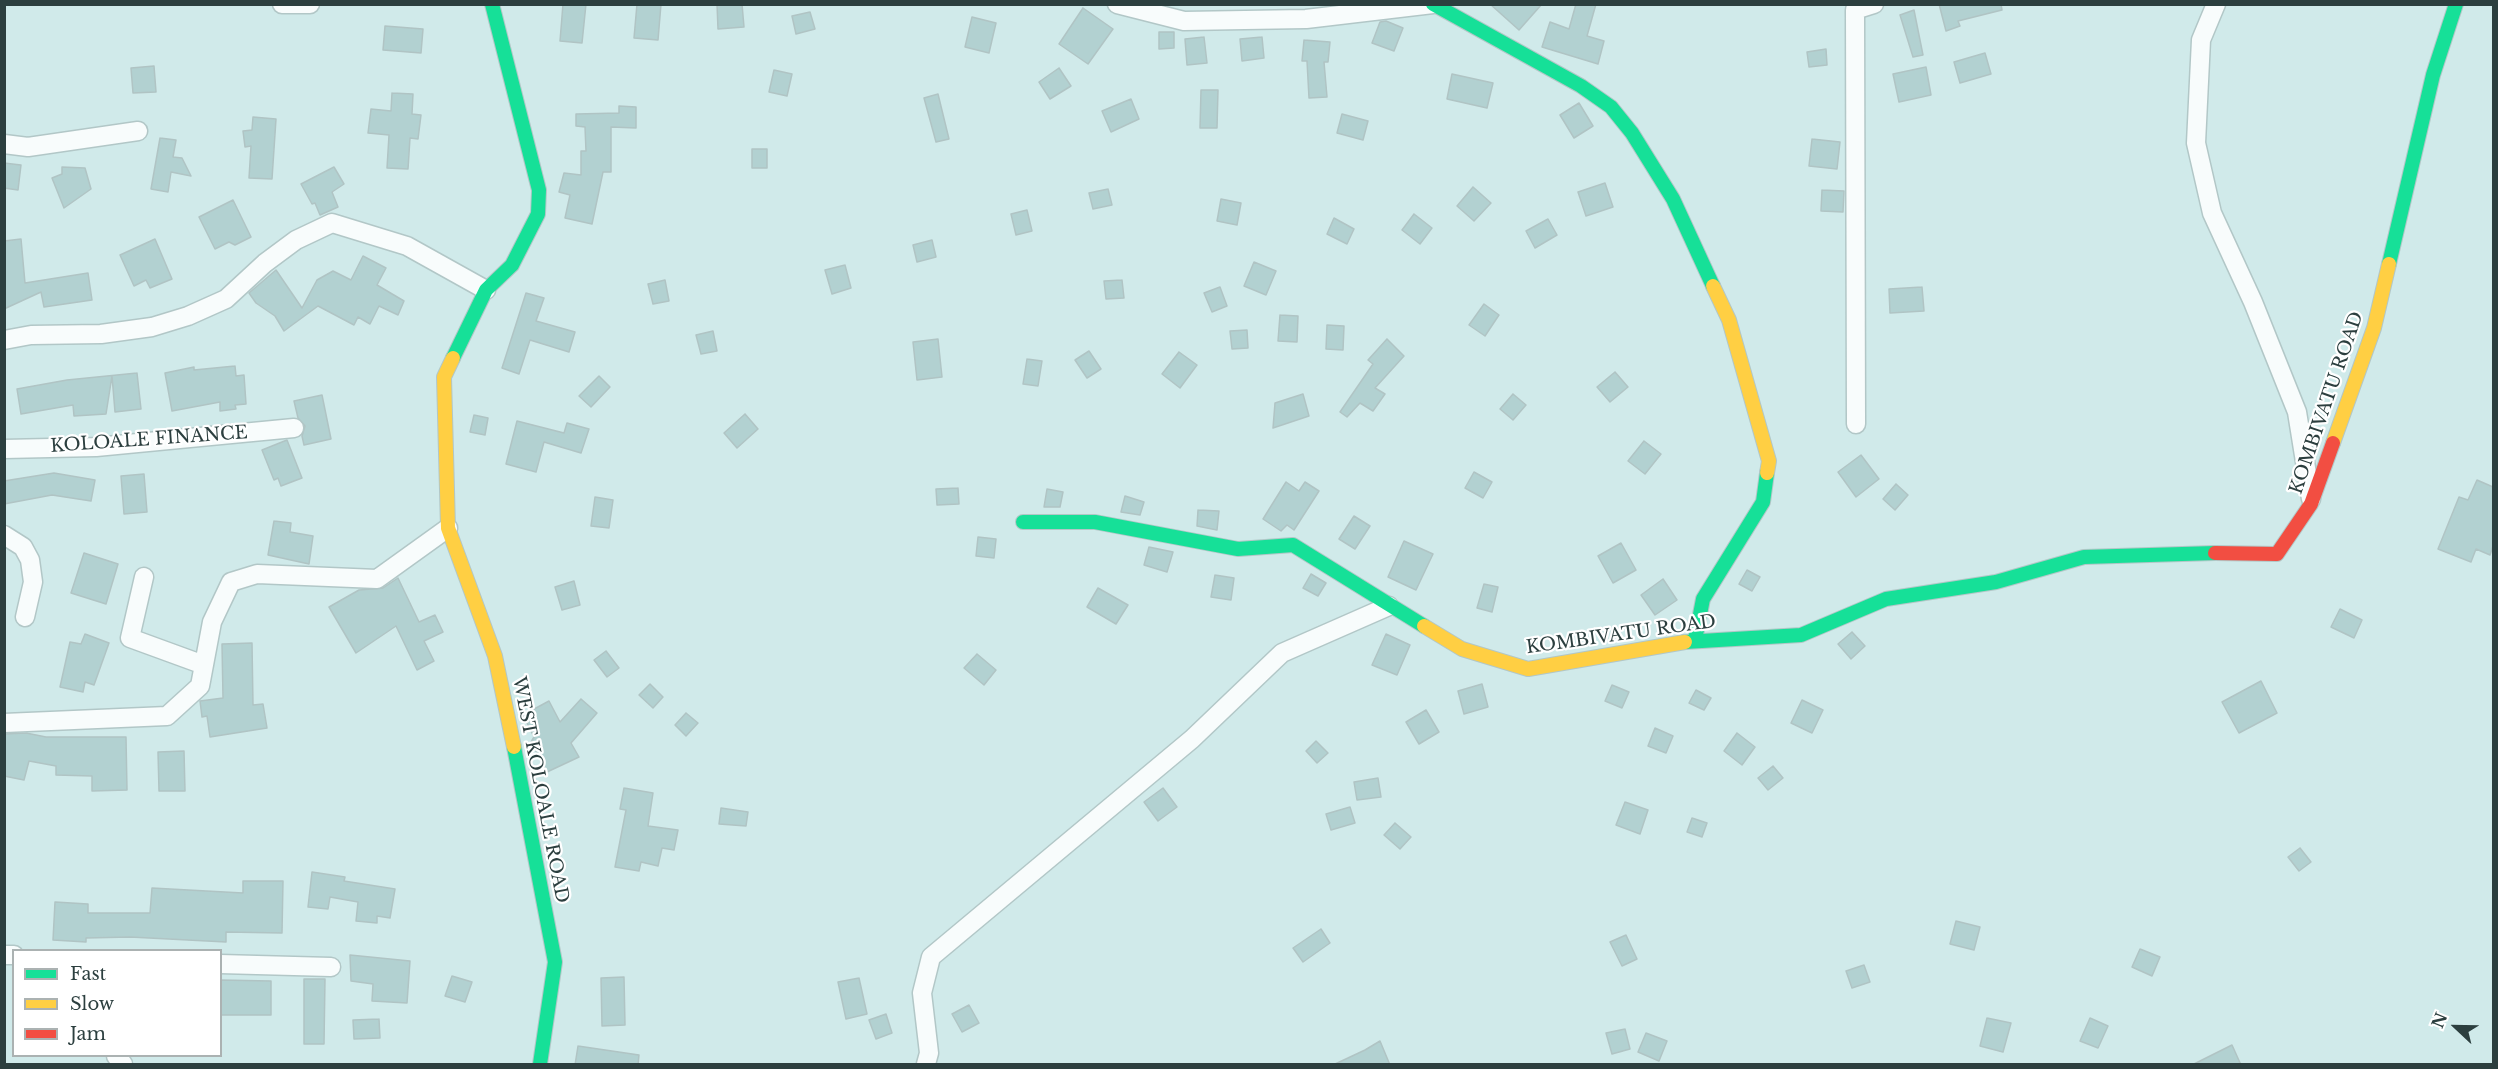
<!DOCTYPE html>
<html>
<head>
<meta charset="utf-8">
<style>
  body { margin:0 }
  #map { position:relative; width:2498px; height:1069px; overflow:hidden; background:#d0eaea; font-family:"Libre Baskerville",serif }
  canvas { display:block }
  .frame { position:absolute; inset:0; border:6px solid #2c3f3f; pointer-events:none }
  .legend { position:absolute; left:12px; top:949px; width:210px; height:108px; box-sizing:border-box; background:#fff; border:2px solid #abb2b2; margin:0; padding:8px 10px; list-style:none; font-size:18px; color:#2c3f3f }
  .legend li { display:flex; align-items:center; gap:12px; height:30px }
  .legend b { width:30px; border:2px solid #abb2b2 }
  .north { position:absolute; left:2426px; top:997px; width:60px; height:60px; -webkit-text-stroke:4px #fff; paint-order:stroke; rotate:292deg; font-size:16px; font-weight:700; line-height:24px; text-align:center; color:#2c3f3f }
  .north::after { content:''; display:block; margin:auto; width:21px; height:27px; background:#2c3f3f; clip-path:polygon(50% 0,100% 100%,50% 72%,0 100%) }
</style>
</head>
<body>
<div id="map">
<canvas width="2498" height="1069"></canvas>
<div class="frame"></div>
<ul class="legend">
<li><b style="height:8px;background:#16e098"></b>Fast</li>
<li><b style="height:8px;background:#ffcf43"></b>Slow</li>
<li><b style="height:8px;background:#f24e42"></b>Jam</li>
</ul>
<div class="north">N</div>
</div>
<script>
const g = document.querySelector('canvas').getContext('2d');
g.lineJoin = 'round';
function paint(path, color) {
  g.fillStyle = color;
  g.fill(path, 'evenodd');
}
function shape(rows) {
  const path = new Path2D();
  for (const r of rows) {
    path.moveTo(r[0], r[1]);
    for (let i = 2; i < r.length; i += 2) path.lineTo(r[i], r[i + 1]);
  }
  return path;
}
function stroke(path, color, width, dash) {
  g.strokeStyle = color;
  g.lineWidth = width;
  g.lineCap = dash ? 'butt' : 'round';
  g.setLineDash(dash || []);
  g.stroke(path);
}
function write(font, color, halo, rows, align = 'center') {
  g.font = font + ' "Libre Baskerville",serif';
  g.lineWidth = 4.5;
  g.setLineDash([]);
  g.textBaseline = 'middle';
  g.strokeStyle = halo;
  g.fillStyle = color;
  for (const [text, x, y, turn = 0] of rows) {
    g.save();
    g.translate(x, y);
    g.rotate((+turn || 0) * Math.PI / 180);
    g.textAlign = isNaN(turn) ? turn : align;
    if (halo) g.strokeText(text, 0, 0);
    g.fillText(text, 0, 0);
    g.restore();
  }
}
const building = shape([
  [563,4,586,4,582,43,560,41,563,4],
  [637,4,661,4,658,40,634,38,637,4],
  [717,4,742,4,744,27,718,29,717,4],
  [1490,4,1542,4,1519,30,1490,4],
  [1576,4,1596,4,1587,36,1604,41,1598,64,1542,47,1550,22,1569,29,1576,4],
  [1939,4,2001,4,2002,10,1958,21,1960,26,1946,31,1939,4],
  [1083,8,1113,29,1088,64,1059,44,1083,8],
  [1914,10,1923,55,1913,57,1900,15,1914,10],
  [810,12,815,29,796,34,792,16,810,12],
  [972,17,996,23,989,53,965,47,972,17],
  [1386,21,1403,28,1394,51,1372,43,1380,22,1386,21],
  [385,26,423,29,421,53,383,50,385,26],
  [1159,32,1174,32,1174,48,1159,49,1159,32],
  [1204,37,1207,63,1187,65,1185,39,1204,37],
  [1262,37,1264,58,1242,61,1240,39,1262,37],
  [1304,40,1330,42,1328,62,1324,62,1327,97,1309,98,1307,61,1302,61,1304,40],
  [1826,49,1827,65,1809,67,1807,52,1826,49],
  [1985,53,1991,74,1960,83,1954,62,1985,53],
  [154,66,156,92,133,93,131,68,154,66],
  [1926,67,1931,95,1899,102,1893,74,1926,67],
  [1059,68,1071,86,1050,99,1039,82,1059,68],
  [774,70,792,74,787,96,769,92,774,70],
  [1452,74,1493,83,1487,108,1447,99,1452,74],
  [1201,90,1218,90,1217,128,1200,128,1201,90],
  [392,93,413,94,412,114,421,115,418,139,410,138,408,169,387,168,389,135,368,133,371,109,391,111,392,93],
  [938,94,949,139,936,142,924,98,938,94],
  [1131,99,1139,119,1111,132,1102,111,1131,99],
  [1579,103,1593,126,1574,138,1560,115,1579,103],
  [619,106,636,107,636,128,611,127,611,172,603,172,592,224,565,218,570,195,559,192,564,173,581,175,581,151,586,151,585,127,576,126,576,114,619,113,619,106],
  [1342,114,1368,121,1363,140,1337,133,1342,114],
  [253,117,276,119,272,179,249,178,251,146,245,147,243,131,252,130,253,117],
  [160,138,176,140,173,157,182,158,191,176,171,172,168,192,151,189,160,138],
  [1812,139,1840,142,1837,169,1809,166,1812,139],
  [752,149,767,149,767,168,752,168,752,149],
  [4,163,21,165,18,190,4,188,4,163],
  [62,167,85,168,91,189,64,208,52,178,62,174,62,167],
  [334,167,344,184,332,192,338,207,320,215,315,203,312,204,301,184,334,167],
  [1605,183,1613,207,1586,216,1578,192,1605,183],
  [1473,187,1491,203,1474,221,1457,206,1473,187],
  [1108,189,1112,205,1093,209,1089,193,1108,189],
  [1822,190,1844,191,1843,212,1821,211,1822,190],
  [1221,199,1241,203,1237,225,1217,221,1221,199],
  [233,200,251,237,235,245,229,242,215,249,199,217,233,200],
  [1027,210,1032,231,1016,235,1011,214,1027,210],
  [1414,214,1432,228,1420,244,1402,230,1414,214],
  [1334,218,1354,229,1347,244,1327,234,1334,218],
  [1548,219,1557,235,1535,248,1526,231,1548,219],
  [21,239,25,283,88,273,92,300,44,307,41,292,4,309,4,241,21,239],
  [155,239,172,279,150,288,146,280,134,286,120,255,155,239],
  [932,240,936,257,917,262,913,245,932,240],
  [363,256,386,268,377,285,404,301,398,315,379,306,370,324,358,317,354,325,318,306,284,331,275,316,256,303,249,293,276,270,302,308,317,280,333,271,351,280,363,256],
  [1254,262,1276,271,1266,295,1244,286,1254,262],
  [845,265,851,288,832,294,825,270,845,265],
  [665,280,669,301,653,304,648,284,665,280],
  [1122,280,1124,298,1106,299,1104,281,1122,280],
  [1220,287,1227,306,1212,312,1204,293,1220,287],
  [1922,287,1924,311,1890,313,1889,289,1922,287],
  [526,293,544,298,536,321,575,332,569,352,530,340,519,374,502,368,526,293],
  [1484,304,1499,315,1485,336,1469,325,1484,304],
  [1280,315,1298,316,1297,342,1278,341,1280,315],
  [1327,325,1344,326,1343,350,1326,349,1327,325],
  [1247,330,1248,348,1232,349,1230,331,1247,330],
  [713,331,717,351,701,354,696,335,713,331],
  [938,339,942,377,917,380,913,342,938,339],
  [1387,339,1404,356,1375,388,1385,394,1373,411,1360,403,1347,417,1340,412,1373,364,1368,360,1387,339],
  [1089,351,1101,369,1087,378,1075,360,1089,351],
  [1179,352,1197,365,1180,388,1162,374,1179,352],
  [1027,359,1042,361,1038,386,1023,384,1027,359],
  [235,366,236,376,244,375,246,404,235,405,236,409,220,411,220,402,172,411,165,373,194,367,194,370,235,366],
  [1615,372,1628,387,1610,402,1597,387,1615,372],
  [137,373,141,409,115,412,112,376,106,414,74,416,73,405,21,414,17,389,67,380,137,373],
  [599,376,610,387,591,407,579,396,599,376],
  [1303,394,1309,416,1273,428,1275,403,1303,394],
  [1513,394,1526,405,1513,420,1500,409,1513,394],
  [322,395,331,439,304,445,302,436,305,426,298,418,294,401,322,395],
  [745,414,758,429,737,448,724,433,745,414],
  [474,415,488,418,485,435,470,432,474,415],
  [517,421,564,433,567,423,589,429,581,453,544,442,536,472,506,464,517,421],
  [287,440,302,478,281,486,278,478,274,480,262,450,287,440],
  [1644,441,1661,454,1645,474,1628,461,1644,441],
  [1861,455,1879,479,1856,497,1838,472,1861,455],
  [1474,472,1492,482,1483,498,1465,488,1474,472],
  [54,473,95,480,91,501,52,495,4,504,4,481,54,473],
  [144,474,147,512,124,514,121,476,144,474],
  [2477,480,2493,487,2493,546,2490,555,2476,549,2471,562,2438,549,2459,497,2468,500,2477,480],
  [1286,482,1299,491,1305,482,1319,491,1294,530,1287,525,1281,531,1263,519,1286,482],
  [1896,484,1908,495,1895,510,1883,499,1896,484],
  [958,488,959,504,937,505,936,489,958,488],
  [1047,489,1063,492,1060,507,1044,507,1047,489],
  [1125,496,1144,502,1140,515,1121,512,1125,496],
  [595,497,613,500,609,528,591,526,595,497],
  [1198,510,1219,511,1217,530,1197,526,1198,510],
  [1354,516,1370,526,1355,549,1339,539,1354,516],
  [274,521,291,523,290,532,313,536,309,564,268,555,274,521],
  [978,537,996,539,994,558,976,556,978,537],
  [1404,541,1433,554,1416,590,1388,577,1404,541],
  [1621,543,1636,570,1613,583,1598,556,1621,543],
  [1149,547,1173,552,1167,572,1144,565,1149,547],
  [84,553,118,564,106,604,71,593,84,553],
  [1747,570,1760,577,1752,591,1739,584,1747,570],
  [1311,574,1326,583,1318,596,1303,588,1311,574],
  [1215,575,1234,578,1231,600,1211,597,1215,575],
  [398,578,419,622,435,615,443,632,424,641,434,661,417,670,396,626,356,653,329,607,359,590,383,588,398,578],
  [1663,579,1677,600,1655,615,1641,595,1663,579],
  [574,581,580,605,562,610,555,587,574,581],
  [1484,584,1498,587,1492,612,1477,608,1484,584],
  [1098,588,1128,605,1116,624,1087,607,1098,588],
  [2340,609,2362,620,2354,638,2331,627,2340,609],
  [1852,632,1865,646,1851,659,1838,644,1852,632],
  [85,634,109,643,94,685,85,682,83,692,60,687,70,642,81,644,85,634],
  [1386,634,1410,645,1397,675,1372,665,1386,634],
  [252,643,253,705,263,704,267,728,210,737,207,716,202,717,200,701,223,698,222,644,252,643],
  [606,651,619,668,607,677,594,660,606,651],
  [977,654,996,670,984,685,964,668,977,654],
  [2261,681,2277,713,2239,733,2222,702,2261,681],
  [650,684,663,697,653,708,639,695,650,684],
  [1482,684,1488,707,1464,714,1458,691,1482,684],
  [1612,685,1629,692,1622,708,1605,701,1612,685],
  [1696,690,1711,698,1704,710,1689,703,1696,690],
  [581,699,597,713,571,743,579,757,547,772,531,742,534,737,523,715,549,701,560,722,581,699],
  [1802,700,1823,710,1812,733,1791,723,1802,700],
  [1426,710,1439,732,1419,744,1406,722,1426,710],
  [686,713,698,723,686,736,675,725,686,713],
  [1655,728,1673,736,1666,753,1648,746,1655,728],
  [26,733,46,737,126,737,127,790,92,791,92,776,56,775,56,766,29,761,24,780,4,776,4,734,26,733],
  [1737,733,1755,747,1742,765,1724,751,1737,733],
  [1316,741,1328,753,1317,763,1306,751,1316,741],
  [184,751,185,791,159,791,158,752,184,751],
  [1773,766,1783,778,1768,790,1758,778,1773,766],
  [1378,778,1381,797,1357,800,1354,782,1378,778],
  [624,788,653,793,648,826,678,830,674,850,662,848,658,866,641,862,639,871,615,867,626,810,620,809,624,788],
  [1163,788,1177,807,1158,821,1144,802,1163,788],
  [1625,802,1648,810,1640,834,1616,825,1625,802],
  [1350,807,1355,823,1331,830,1326,814,1350,807],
  [721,808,748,812,746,826,719,824,721,808],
  [1692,818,1707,823,1702,837,1687,832,1692,818],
  [1395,823,1411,837,1400,849,1384,835,1395,823],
  [2300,848,2311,862,2299,871,2288,857,2300,848],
  [312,872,345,877,344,881,395,889,390,918,377,916,377,923,356,921,358,902,330,897,328,909,308,907,312,872],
  [243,881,283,881,282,933,226,932,226,942,130,937,86,938,86,942,53,940,55,902,88,904,88,913,150,913,152,888,243,893,243,881],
  [1956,921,1980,927,1974,950,1950,944,1956,921],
  [1321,929,1330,943,1303,962,1293,948,1321,929],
  [1626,935,1637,959,1622,966,1610,942,1626,935],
  [2140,949,2160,957,2152,976,2132,967,2140,949],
  [350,955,410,961,407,1003,372,1001,373,984,351,981,350,955],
  [1864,965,1870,982,1852,988,1846,971,1864,965],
  [452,976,472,982,465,1002,445,996,452,976],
  [624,977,625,1025,602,1026,601,978,624,977],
  [859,978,867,1014,846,1019,838,982,859,978],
  [304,979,325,979,324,1044,304,1044,304,979],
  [220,980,271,981,271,1015,220,1015,220,980],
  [969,1005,979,1023,962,1032,952,1014,969,1005],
  [886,1014,892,1033,876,1039,869,1020,886,1014],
  [1987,1018,2011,1023,2003,1052,1980,1046,1987,1018],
  [2090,1018,2108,1026,2098,1048,2080,1041,2090,1018],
  [379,1019,380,1038,354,1039,353,1020,379,1019],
  [1625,1029,1630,1049,1612,1054,1606,1033,1625,1029],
  [1646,1033,1667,1041,1659,1061,1638,1052,1646,1033],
  [1380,1041,1390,1065,1333,1065,1365,1050,1380,1041],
  [2232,1045,2241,1065,2192,1065,2232,1045],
  [578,1046,639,1055,638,1065,575,1065,578,1046]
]);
const street = shape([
  [282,4,310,4],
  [1117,4,1184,21,1306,19,1433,4],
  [2216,4,2201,40,2196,143,2212,213,2253,302,2297,412,2311,499],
  [4,144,28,147,138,131],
  [4,340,31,335,101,334,152,327,188,316,226,299,265,263,296,240,332,223,407,246,486,290],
  [1856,424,1855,10,1874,4],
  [4,449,96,447,294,428],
  [4,535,23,547,30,560,33,582,25,617],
  [144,577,130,638,204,665],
  [4,723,167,716,200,686,212,622,231,582,257,574,377,579,448,528],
  [4,955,14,955],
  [220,964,331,967],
  [116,1056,123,1064],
  [926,1064,929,1053,922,993,931,957,1192,739,1282,653,1389,606]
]);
const fast = shape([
  [1433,4,1581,86,1611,107,1632,133,1673,199,1713,286],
  [2389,264,2433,75,2456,4],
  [453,358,486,290,512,265,538,214,539,190,492,4],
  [1023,522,1095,522,1238,549,1293,545,1424,626],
  [1695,640,1703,599,1763,502,1767,473],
  [1685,642,1801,635,1886,599,1996,582,2084,557,2215,553],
  [514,747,555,962,540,1064]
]);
const slow = shape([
  [1713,286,1729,320,1769,461,1767,473],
  [453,358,444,377,448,528,495,656,514,747],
  [2333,443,2374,328,2389,264],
  [1424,626,1462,649,1528,669,1685,642]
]);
const jam = shape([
  [2215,553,2277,554,2311,504,2333,443]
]);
const streetNames = [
  ["KOMBIVATU ROAD",2327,403,-71],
  ["KOLOALE FINANCE",149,440,-4],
  ["KOMBIVATU ROAD",1621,635,-8],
  ["WEST KOLOALE ROAD",540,790,79]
];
paint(building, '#b2d1d1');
stroke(building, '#b0c4c4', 1.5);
stroke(street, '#b2c7c7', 21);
stroke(fast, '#b2c7c7', 16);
stroke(slow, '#b2c7c7', 16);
stroke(jam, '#b2c7c7', 16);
stroke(street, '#f8fcfc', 18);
stroke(fast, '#16e098', 14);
stroke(slow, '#ffcf43', 14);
stroke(jam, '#f24e42', 14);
write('18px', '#2c3f3f', '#fff', streetNames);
</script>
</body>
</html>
